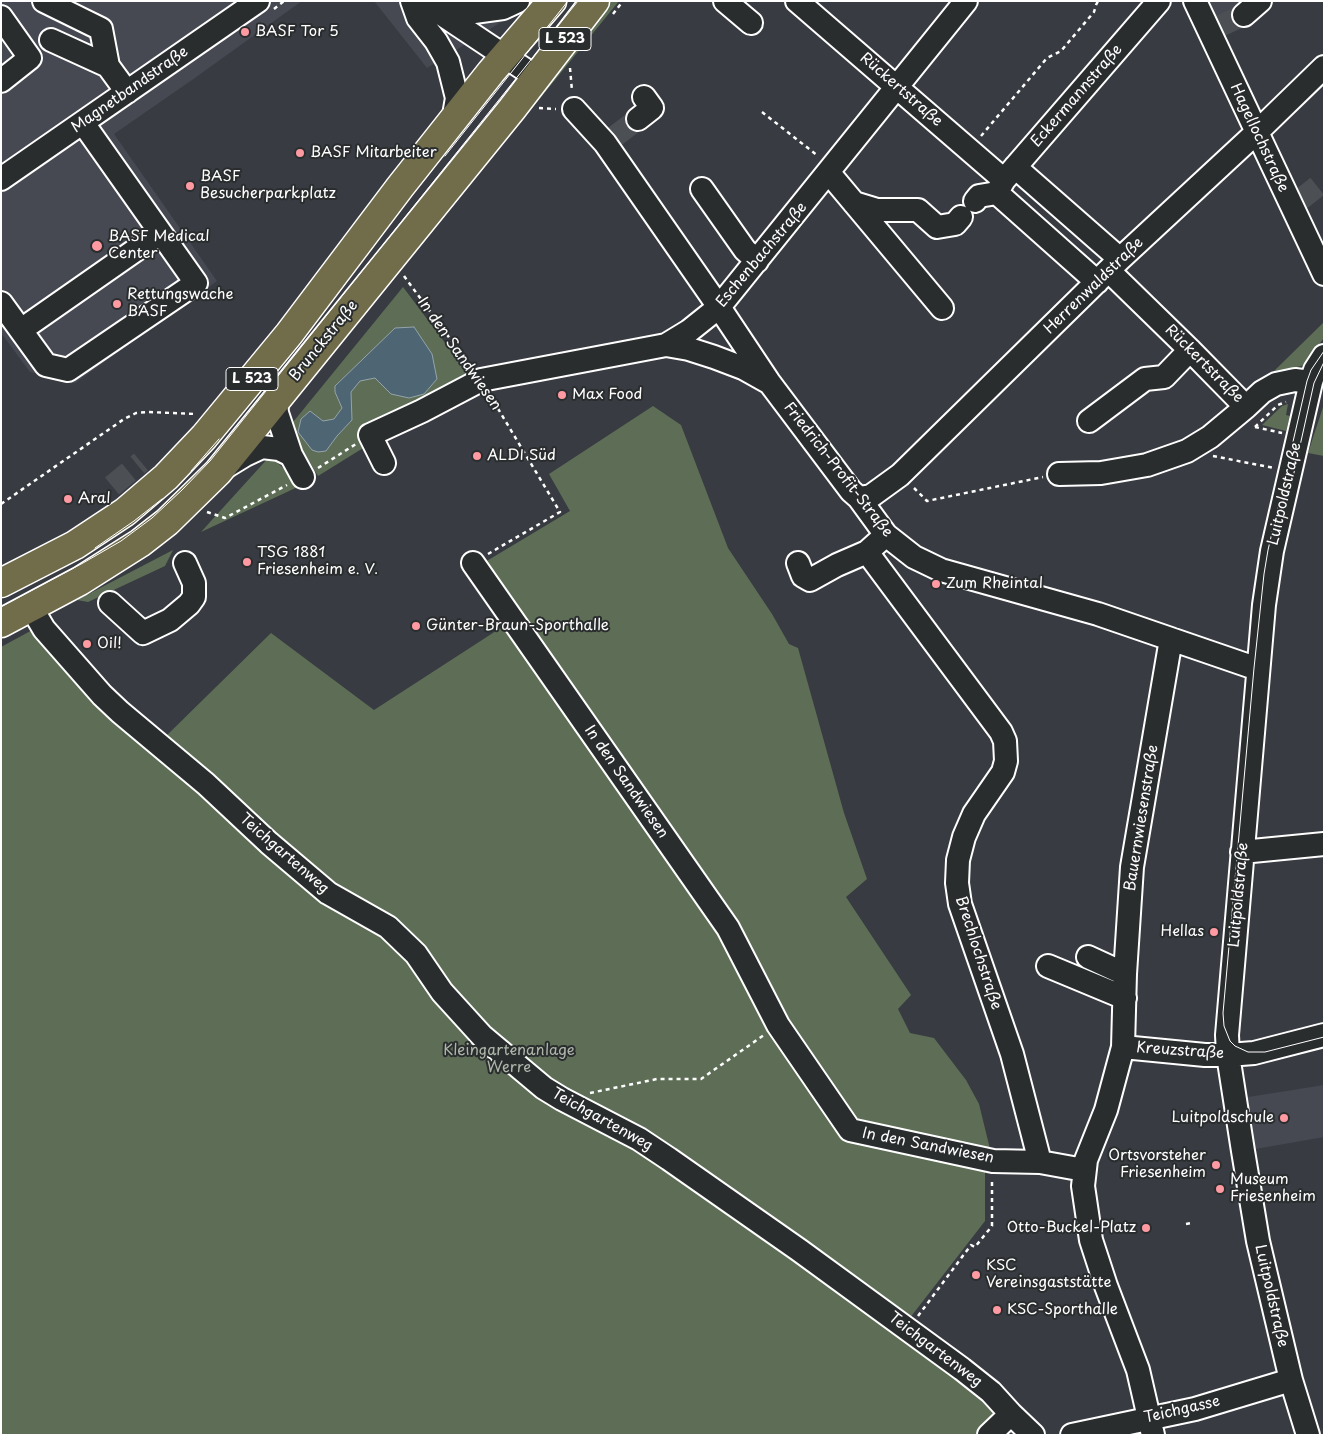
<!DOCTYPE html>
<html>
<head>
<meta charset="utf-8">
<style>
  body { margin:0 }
  #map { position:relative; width:1325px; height:1436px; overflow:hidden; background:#383b41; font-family:"Playpen Sans",sans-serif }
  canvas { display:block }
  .frame { position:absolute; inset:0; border:2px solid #fff; pointer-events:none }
</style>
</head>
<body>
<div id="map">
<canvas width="1325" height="1436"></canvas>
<div class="frame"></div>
</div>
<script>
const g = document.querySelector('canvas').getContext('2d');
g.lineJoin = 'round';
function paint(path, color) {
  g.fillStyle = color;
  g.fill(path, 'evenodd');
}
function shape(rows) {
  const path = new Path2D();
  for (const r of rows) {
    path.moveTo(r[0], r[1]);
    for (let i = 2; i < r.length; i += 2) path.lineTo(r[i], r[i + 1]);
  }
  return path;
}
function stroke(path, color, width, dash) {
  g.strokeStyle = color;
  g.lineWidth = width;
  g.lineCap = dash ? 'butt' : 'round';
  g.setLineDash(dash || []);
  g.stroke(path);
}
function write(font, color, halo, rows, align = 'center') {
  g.font = font + ' "Playpen Sans",sans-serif';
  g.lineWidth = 4;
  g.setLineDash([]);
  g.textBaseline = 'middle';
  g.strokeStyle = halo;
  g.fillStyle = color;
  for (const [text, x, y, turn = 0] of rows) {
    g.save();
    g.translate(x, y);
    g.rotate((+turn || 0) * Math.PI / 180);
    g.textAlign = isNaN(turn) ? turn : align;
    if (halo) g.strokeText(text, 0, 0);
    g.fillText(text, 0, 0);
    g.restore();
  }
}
const built = shape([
  [1,1,302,1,192,80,114,134,217,281,75,383,30,372,1,333],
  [374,1,519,1,503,21,427,68],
  [1207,1,1248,1,1235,13,1217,21],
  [1324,1085,1324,1137,1250,1150,1242,1098]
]);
const green = shape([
  [606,1,619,1,406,264,399,257],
  [403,287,473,380,318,476,289,427],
  [1324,322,1324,338,1302,366,1274,371],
  [1288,404,1286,415,1290,416,1286,431,1262,425,1282,406],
  [1324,404,1324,456,1308,453],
  [653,406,681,425,728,548,772,614,789,644,798,648,844,813,867,879,846,897,911,995,898,1009,910,1033,934,1038,966,1080,979,1104,991,1153,985,1164,985,1221,899,1332,993,1408,994,1419,977,1435,1,1435,1,647,36,628,162,740,271,633,374,710,516,618,485,562,570,511,549,474],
  [270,456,302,485,201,532],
  [173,550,165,566,88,602,77,600]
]);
const water = shape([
  [414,327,432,354,437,379,424,394,409,398,391,394,375,378,360,381,351,392,352,420,337,436,326,451,318,452,312,450,298,432,301,419,310,411,323,421,334,419,342,408,335,392,335,386,395,328,414,327]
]);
const minorTunnel = shape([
  [1220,26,1244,15],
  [614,137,638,119],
  [1300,200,1324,181],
  [112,486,141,462]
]);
const path = shape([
  [274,9,284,1],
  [613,14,623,1],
  [570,68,572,91],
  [539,108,556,109],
  [762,112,818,156],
  [981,136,1047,58,1061,51,1094,12,1096,5,1098,1],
  [404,276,470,366],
  [1255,427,1278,405,1286,402],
  [1255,427,1282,433],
  [1213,456,1274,468],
  [318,468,356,444],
  [914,488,927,501,1043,477],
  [1,504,124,419,136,413,148,412,196,414],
  [207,512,225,518,287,485],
  [488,554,560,512,491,397],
  [590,1093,657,1079,701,1079,764,1035],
  [1186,1224,1192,1223],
  [918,1316,971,1245,975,1247,992,1226,992,1180]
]);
const minor = shape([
  [44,1,101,29,108,66,127,92],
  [412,1,418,18,436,41,448,62,457,98,453,121],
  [422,1,536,77],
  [437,1,474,12,503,8,518,1],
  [725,1,751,23],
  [797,1,1004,180],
  [1195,1,1324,274],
  [1244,15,1260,1],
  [1,17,30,58,1,81],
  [51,40,108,66],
  [574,109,605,143,719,307,769,382,851,491,859,498,886,535,914,557,941,570,1098,614,1258,669],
  [638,119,652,108,644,97],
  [1015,167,1120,259],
  [829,173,942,308],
  [1,179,258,1],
  [702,189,745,250,757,261],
  [997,192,1004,180,1159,1],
  [997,193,1097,282],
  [975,201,979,196,997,193],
  [854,203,877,210,918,210,937,227,955,224,961,217],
  [1109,271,1190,350,1246,407,1262,392,1276,384,1295,380,1311,382],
  [1,303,46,365,68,370,196,283,83,123],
  [21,330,160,233],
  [666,345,689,349,714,357,743,368,768,382],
  [276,400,277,413,291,455,303,477],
  [1089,421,1145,379,1164,377,1190,350],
  [384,463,370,435,422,411,481,380,666,345,689,331,719,307,966,1],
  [227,466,245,455,262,447,279,449,291,455],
  [1059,474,1101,473,1147,465,1187,451,1210,437,1246,407],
  [859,498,871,496,900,475,1120,259,1257,132,1324,67],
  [886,535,867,552,1001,732,1005,741,1006,761,1003,772,974,814,964,837,958,860,957,883,960,904,1012,1054,1040,1162],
  [473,563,728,928,778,1025,850,1130,993,1161,1040,1162,1084,1170],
  [798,563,803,576,810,580,837,565,867,552],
  [110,603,143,633,170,620,189,604,194,597,194,583,185,563],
  [31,607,44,629,102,695,120,712,206,784,269,843,328,893,388,927,416,954,442,992,482,1036,544,1088,562,1099,639,1139,669,1159,799,1250,962,1369,991,1392,1011,1414],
  [1242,852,1324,844],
  [1088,957,1125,974],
  [1048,966,1125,998],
  [1123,1047,1205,1055,1228,1055,1254,1053,1324,1035],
  [989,1435,1011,1414,1033,1435],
  [1072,1435,1195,1409,1291,1380],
  [1153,1435,1138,1370,1106,1286,1091,1240,1083,1186,1086,1160,1106,1110,1123,1047,1125,974,1132,867,1171,639],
  [1308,1435,1291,1380,1258,1241,1243,1151,1228,1055,1227,1035,1264,605,1272,551,1311,382,1315,370,1324,356]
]);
const major = shape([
  [1,583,75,545,125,512,166,477,204,437,289,334,400,187,491,72,552,1],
  [1,623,80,581,140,543,167,522,218,472,512,109,595,1]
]);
const tram = shape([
  [445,156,568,1],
  [1324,351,1311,370,1307,381,1268,550,1264,574,1254,668,1223,1013,1224,1026,1230,1041,1235,1046,1248,1052,1265,1052,1324,1037],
  [191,471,219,439],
  [1285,507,1291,486,1314,383,1324,362],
  [95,548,134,521,162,499],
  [1,607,83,563,121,541,152,518,182,490,210,461,578,1]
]);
const markers = [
  [245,32,5,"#ff9aa2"],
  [300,153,5,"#ff9aa2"],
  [190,186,5,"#ff9aa2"],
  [97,246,6,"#ff9aa2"],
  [117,304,5,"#ff9aa2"],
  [562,395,5,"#ff9aa2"],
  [477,456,5,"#ff9aa2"],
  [68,499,5,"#ff9aa2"],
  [247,562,5,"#ff9aa2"],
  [936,584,5,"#ff9aa2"],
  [416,626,5,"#ff9aa2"],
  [87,644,5,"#ff9aa2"],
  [1214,932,5,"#ff9aa2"],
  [1284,1118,5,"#ff9aa2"],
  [1216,1165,5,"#ff9aa2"],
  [1220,1189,5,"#ff9aa2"],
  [1146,1228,5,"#ff9aa2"],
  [976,1275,5,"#ff9aa2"],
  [997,1310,5,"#ff9aa2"]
];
const shields = [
  [565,39,52],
  [252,379,52]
];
const shieldNames = [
  ["L 523",565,39],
  ["L 523",252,379]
];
const poiNames = [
  ["BASF Tor 5",255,32],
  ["BASF Mitarbeiter",310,153],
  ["BASF",200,177],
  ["Besucherparkplatz",200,194],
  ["BASF Medical",108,237],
  ["Center",108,254],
  ["Rettungswache",127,295],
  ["BASF",127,312],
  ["Max Food",572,395],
  ["ALDI Süd",487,456],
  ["Aral",78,499],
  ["TSG 1881",257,553],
  ["Friesenheim e. V.",257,570],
  ["Zum Rheintal",946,584],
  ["Günter-Braun-Sporthalle",426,626],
  ["Oil!",97,644],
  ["Hellas",1204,932,"right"],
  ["Luitpoldschule",1274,1118,"right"],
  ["Ortsvorsteher",1206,1156,"right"],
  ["Friesenheim",1206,1173,"right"],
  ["Museum",1230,1180],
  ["Friesenheim",1230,1197],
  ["Otto-Buckel-Platz",1136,1228,"right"],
  ["KSC",986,1266],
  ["Vereinsgaststätte",986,1283],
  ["KSC-Sporthalle",1007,1310]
];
const streetNames = [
  ["Magnetbandstraße",130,90,-35],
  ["Rückertstraße",901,90,41],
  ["Eckermannstraße",1077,96,-49],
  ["Hagellochstraße",1259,138,65],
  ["Eschenbachstraße",762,255,-50],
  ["Herrenwaldstraße",1094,286,-44],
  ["Brunckstraße",324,341,-51],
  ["In den Sandwiesen",459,354,55],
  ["Rückertstraße",1204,364,45],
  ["Friedrich-Profit-Straße",838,470,52],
  ["Luitpoldstraße",1285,494,-77],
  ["In den Sandwiesen",626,782,55],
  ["Bauernwiesenstraße",1142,818,-81],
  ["Teichgartenweg",284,854,41],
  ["Luitpoldstraße",1239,895,-85],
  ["Brechlochstraße",978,953,72],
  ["Kreuzstraße",1180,1051,4],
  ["Teichgartenweg",602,1120,29],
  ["In den Sandwiesen",928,1146,11],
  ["Luitpoldstraße",1271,1296,77],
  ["Teichgartenweg",935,1350,37],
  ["Teichgasse",1182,1410,-13]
];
const parkNames = [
  ["Kleingartenanlage",509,1051],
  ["Werre",509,1068]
];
paint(built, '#464952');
paint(green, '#5e6e56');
paint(water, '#4e6673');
stroke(water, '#95a3ab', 1);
stroke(minorTunnel, '#4c4f54', 22, [22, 11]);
stroke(minor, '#fff', 26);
stroke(major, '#fff', 31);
stroke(path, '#fff', 2.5, [4, 4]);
stroke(minor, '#2a2d2e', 22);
stroke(major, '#716d4b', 28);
stroke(tram, '#fff', 1);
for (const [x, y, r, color] of markers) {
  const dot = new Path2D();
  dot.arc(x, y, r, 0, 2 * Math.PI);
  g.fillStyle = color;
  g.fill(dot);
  stroke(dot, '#2a2d2e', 2);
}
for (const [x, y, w] of shields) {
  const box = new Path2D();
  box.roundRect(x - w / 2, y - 11.5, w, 23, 4);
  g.fillStyle = '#2a2d2e';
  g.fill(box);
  stroke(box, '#fff', 1);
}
write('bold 14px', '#fff', null, shieldNames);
write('15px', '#fff', '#2a2d2e', poiNames, 'left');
write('15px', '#fff', '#2a2d2e', streetNames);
write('15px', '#aeb6aa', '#2a2d2e', parkNames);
</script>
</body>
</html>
